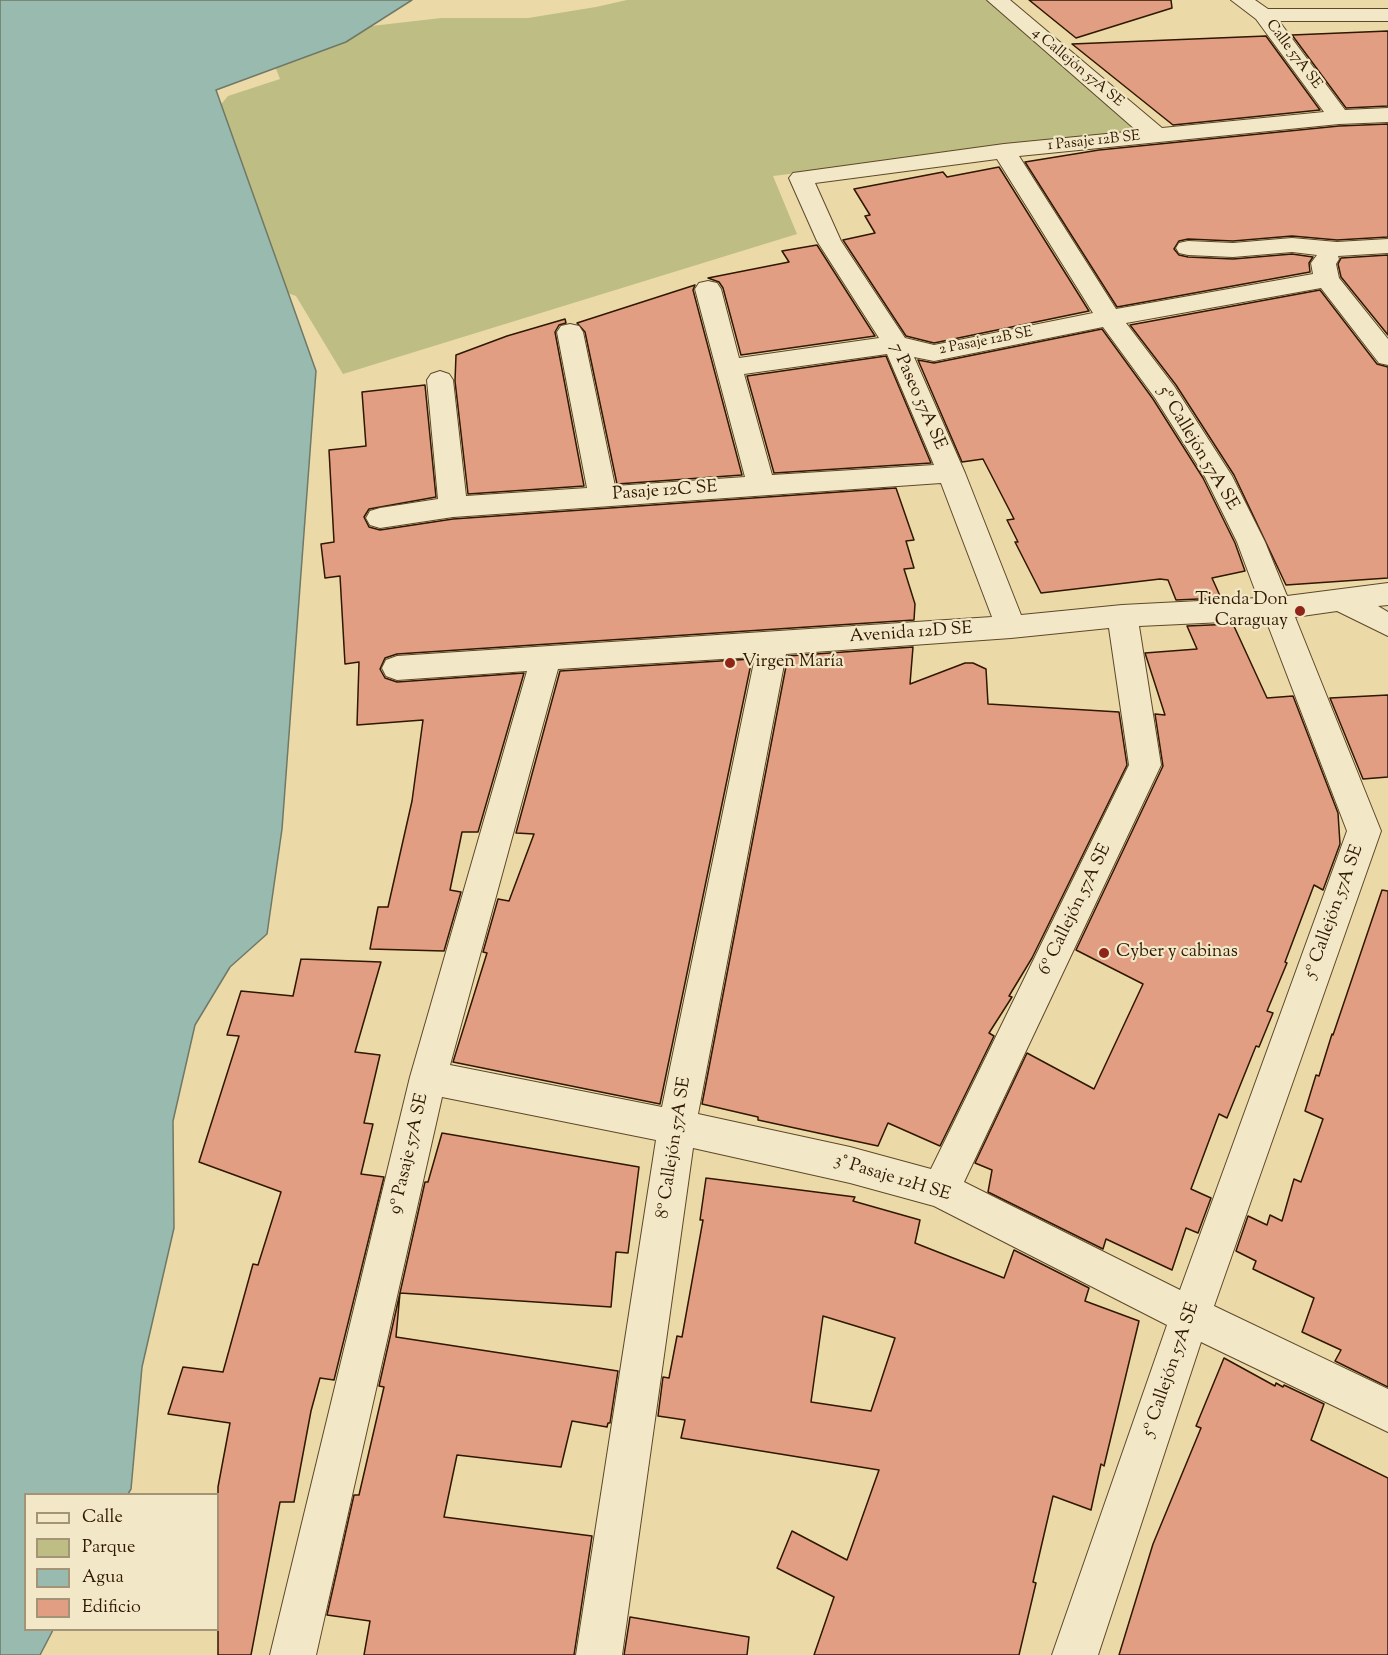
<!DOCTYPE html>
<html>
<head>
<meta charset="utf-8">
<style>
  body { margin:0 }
  #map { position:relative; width:1388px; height:1655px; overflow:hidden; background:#ebdaa8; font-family:"Sorts Mill Goudy",serif }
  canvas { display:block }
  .legend { position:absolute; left:24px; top:1493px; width:195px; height:138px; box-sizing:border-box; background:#f2e7c6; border:2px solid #a49477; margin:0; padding:8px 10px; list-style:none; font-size:18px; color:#2f1700 }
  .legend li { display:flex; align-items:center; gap:12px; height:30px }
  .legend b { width:30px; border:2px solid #a49477 }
</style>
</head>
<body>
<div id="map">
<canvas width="1388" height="1655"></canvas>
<ul class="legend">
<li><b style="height:8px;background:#f2e7c6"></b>Calle</li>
<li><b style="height:16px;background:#bebd83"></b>Parque</li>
<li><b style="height:16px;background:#99baae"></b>Agua</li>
<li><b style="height:16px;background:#e19e83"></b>Edificio</li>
</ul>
</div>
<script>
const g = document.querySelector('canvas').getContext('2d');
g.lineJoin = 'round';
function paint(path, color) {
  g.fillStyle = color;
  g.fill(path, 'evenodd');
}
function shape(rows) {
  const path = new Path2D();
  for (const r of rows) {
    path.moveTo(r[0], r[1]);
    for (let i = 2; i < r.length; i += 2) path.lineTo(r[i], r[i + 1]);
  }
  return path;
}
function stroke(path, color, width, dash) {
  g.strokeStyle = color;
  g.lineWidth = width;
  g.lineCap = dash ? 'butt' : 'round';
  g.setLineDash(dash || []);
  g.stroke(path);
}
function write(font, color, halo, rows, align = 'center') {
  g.font = font + ' "Sorts Mill Goudy",serif';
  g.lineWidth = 4.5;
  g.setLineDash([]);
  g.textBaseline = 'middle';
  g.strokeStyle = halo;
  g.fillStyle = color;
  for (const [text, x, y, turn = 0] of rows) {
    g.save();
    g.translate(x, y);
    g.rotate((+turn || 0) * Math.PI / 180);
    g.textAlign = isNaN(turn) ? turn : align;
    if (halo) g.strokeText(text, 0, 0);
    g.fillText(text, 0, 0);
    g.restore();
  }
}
const green = shape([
  [627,0,987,0,1144,131,773,176,797,234,343,374,296,296,265,285,206,122,228,96,280,79,272,59,337,30,441,18,528,18,596,7]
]);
const water = shape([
  [0,0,412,0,346,42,216,90,316,371,282,829,267,934,230,967,195,1025,173,1121,174,1228,142,1367,131,1489,128,1494,26,1494,26,1630,53,1630,40,1655,0,1655,0,0]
]);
const building = shape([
  [1029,0,1171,0,1172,8,1076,38,1029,0],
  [1388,31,1388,106,1346,108,1292,35,1388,31],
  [1266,36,1320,110,1173,125,1072,44,1266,36],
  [1388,124,1388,237,1337,240,1292,236,1233,241,1188,239,1179,241,1174,249,1179,255,1188,257,1233,259,1292,254,1313,257,1309,263,1310,272,1117,307,1025,162,1099,150,1339,126,1388,124],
  [999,167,1089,311,934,343,906,336,843,240,875,233,865,216,870,215,854,189,943,172,947,177,999,167],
  [817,245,875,336,741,355,723,288,719,282,708,278,789,262,782,251,817,245],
  [1388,255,1388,335,1341,277,1338,264,1341,258,1388,255],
  [695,285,693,290,742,475,617,484,585,332,577,323,695,285],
  [1320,290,1377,364,1388,367,1388,578,1286,585,1234,475,1176,385,1130,325,1320,290],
  [565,319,566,323,559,325,555,332,584,486,468,494,455,381,456,355,507,336,565,319],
  [1102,329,1153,399,1203,478,1235,543,1245,571,1212,578,1221,598,1176,600,1168,580,1160,579,1041,593,1015,542,1018,542,1007,520,1014,519,983,459,962,462,918,360,934,363,1102,329],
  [886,356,931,463,774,473,747,376,886,356],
  [425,385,436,497,369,509,364,517,369,527,380,530,453,519,896,488,914,540,906,541,914,568,904,569,915,604,914,620,397,654,385,658,380,669,385,678,397,682,524,673,478,832,462,832,450,890,461,892,444,951,370,949,378,907,388,907,412,801,423,720,357,725,359,662,345,664,340,576,325,578,321,544,334,542,329,450,366,446,362,392,425,385],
  [1233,624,1267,698,1293,696,1338,813,1340,844,1323,890,1314,885,1285,962,1287,963,1267,1011,1273,1013,1259,1047,1256,1046,1227,1118,1219,1114,1191,1189,1211,1198,1198,1233,1186,1228,1172,1270,1106,1239,1103,1249,988,1192,992,1170,975,1163,1027,1053,1094,1089,1143,984,1076,950,1163,766,1155,714,1165,715,1145,653,1197,649,1187,626,1233,624],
  [913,647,910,684,965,663,973,663,986,669,988,704,1119,712,1127,765,1032,958,1009,996,1012,997,989,1033,994,1036,940,1146,888,1123,878,1146,758,1120,758,1117,702,1104,788,656,913,647],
  [752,659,660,1104,453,1062,487,953,483,952,498,899,509,901,534,834,516,833,560,671,752,659],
  [1388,695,1388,777,1363,779,1330,698,1388,695],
  [1382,890,1388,891,1388,1387,1335,1361,1341,1350,1302,1332,1314,1298,1253,1269,1256,1261,1236,1251,1248,1216,1267,1225,1270,1215,1282,1221,1294,1179,1301,1182,1323,1119,1305,1111,1316,1075,1319,1076,1332,1034,1333,1035,1382,890],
  [301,959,381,962,355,1052,380,1055,364,1123,373,1124,361,1174,384,1177,334,1380,320,1378,311,1411,294,1502,280,1502,251,1655,218,1655,218,1487,230,1423,168,1414,183,1367,223,1372,253,1264,258,1265,281,1192,199,1162,239,1036,227,1035,241,991,293,996,301,959],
  [442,1133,639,1167,628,1253,616,1252,611,1307,400,1293,396,1337,618,1371,610,1423,608,1423,607,1427,572,1421,561,1467,457,1455,444,1517,592,1536,574,1655,364,1655,370,1621,327,1615,354,1495,359,1495,384,1387,379,1386,425,1182,428,1182,442,1133],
  [706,1178,855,1197,853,1201,920,1220,915,1243,1004,1278,1014,1250,1089,1288,1085,1301,1139,1321,1104,1466,1101,1464,1091,1510,1053,1496,1033,1582,1036,1583,1019,1655,814,1655,834,1597,777,1568,792,1531,847,1560,879,1470,681,1438,685,1420,658,1416,663,1377,669,1378,677,1336,682,1337,703,1220,700,1220,706,1178],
  [823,1316,895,1338,871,1411,811,1402,823,1316],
  [1224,1358,1275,1386,1276,1383,1283,1387,1284,1385,1324,1404,1311,1440,1388,1478,1388,1655,1119,1655,1153,1544,1201,1428,1196,1426,1224,1358],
  [630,1617,749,1637,747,1655,624,1655,630,1617]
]);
const minor = shape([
  [987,0,1010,0,1162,128,1324,112,1256,19,1231,0,1255,0,1268,9,1388,9,1388,21,1279,21,1345,110,1388,108,1388,122,1339,124,1019,156,1116,309,1313,274,1311,263,1317,255,1292,252,1233,257,1188,255,1179,253,1176,248,1179,243,1188,241,1233,243,1292,238,1337,242,1388,239,1388,253,1338,256,1339,259,1336,264,1339,278,1388,339,1388,365,1379,363,1321,288,1126,323,1174,386,1232,476,1265,542,1287,596,1388,583,1388,605,1378,606,1388,612,1388,636,1337,611,1295,617,1381,831,1214,1306,1388,1389,1388,1432,1201,1342,1098,1655,1052,1655,1167,1325,934,1206,850,1183,693,1148,622,1655,576,1655,656,1140,442,1097,316,1655,270,1655,410,1077,527,671,397,680,386,676,382,668,386,660,397,656,992,617,941,483,453,517,380,528,370,525,366,518,370,511,380,508,438,499,427,380,431,374,440,371,449,374,453,380,466,496,587,488,557,332,561,326,570,324,579,326,583,332,615,486,745,477,695,289,699,283,708,281,717,283,721,289,739,358,879,338,817,241,789,178,793,173,1004,144,1137,131,987,0],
  [997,159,1093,313,934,345,905,338,841,241,815,183,997,159],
  [1103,327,1155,398,1205,477,1237,542,1258,598,1122,605,1021,615,965,473,914,357,934,361,1103,327],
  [887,354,934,465,772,475,744,374,887,354],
  [1266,620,1347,831,1180,1290,964,1182,1161,765,1139,626,1266,620],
  [1109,628,1129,765,931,1169,850,1147,698,1114,786,654,1011,638,1109,628],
  [755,657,662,1107,450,1065,558,669,755,657]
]);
const markers = [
  [1300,611,6,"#8f2418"],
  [730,663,6,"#8f2418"],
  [1104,953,6,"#8f2418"]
];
const farStreetnames = [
  ["Calle 57A SE",1293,55,53],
  ["4 Callejón 57A SE",1077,68,40],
  ["1 Pasaje 12B SE",1094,142,-6],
  ["2 Pasaje 12B SE",986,342,-11]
];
const streetNames = [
  ["7 Paseo 57A SE",917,397,66],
  ["5º Callejón 57A SE",1197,449,59],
  ["Pasaje 12C SE",665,492,-4],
  ["Avenida 12D SE",911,634,-4],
  ["6º Callejón 57A SE",1076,910,-64],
  ["5º Callejón 57A SE",1335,912,-70],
  ["8º Callejón 57A SE",675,1148,-81],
  ["9º Pasaje 57A SE",410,1154,-77],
  ["3° Pasaje 12H SE",892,1179,17],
  ["5º Callejón 57A SE",1172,1370,-71]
];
const poiNames = [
  ["Tienda Don",1288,601,"right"],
  ["Caraguay",1288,622,"right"],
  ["Virgen María",742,663],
  ["Cyber y cabinas",1116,953]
];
paint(green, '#bebd83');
paint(water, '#99baae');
stroke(water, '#6f7968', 1.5);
paint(building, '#e19e83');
stroke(building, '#2f1700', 1.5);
stroke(minor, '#5e482a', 2);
paint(minor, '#f2e7c6');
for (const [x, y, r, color] of markers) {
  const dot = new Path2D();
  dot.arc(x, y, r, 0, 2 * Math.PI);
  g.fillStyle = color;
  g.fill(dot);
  stroke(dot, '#f2e7c6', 2);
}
write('15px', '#2f1700', '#f2e7c6', farStreetnames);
write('18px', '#2f1700', '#f2e7c6', streetNames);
write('18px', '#2f1700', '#f2e7c6', poiNames, 'left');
</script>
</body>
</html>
